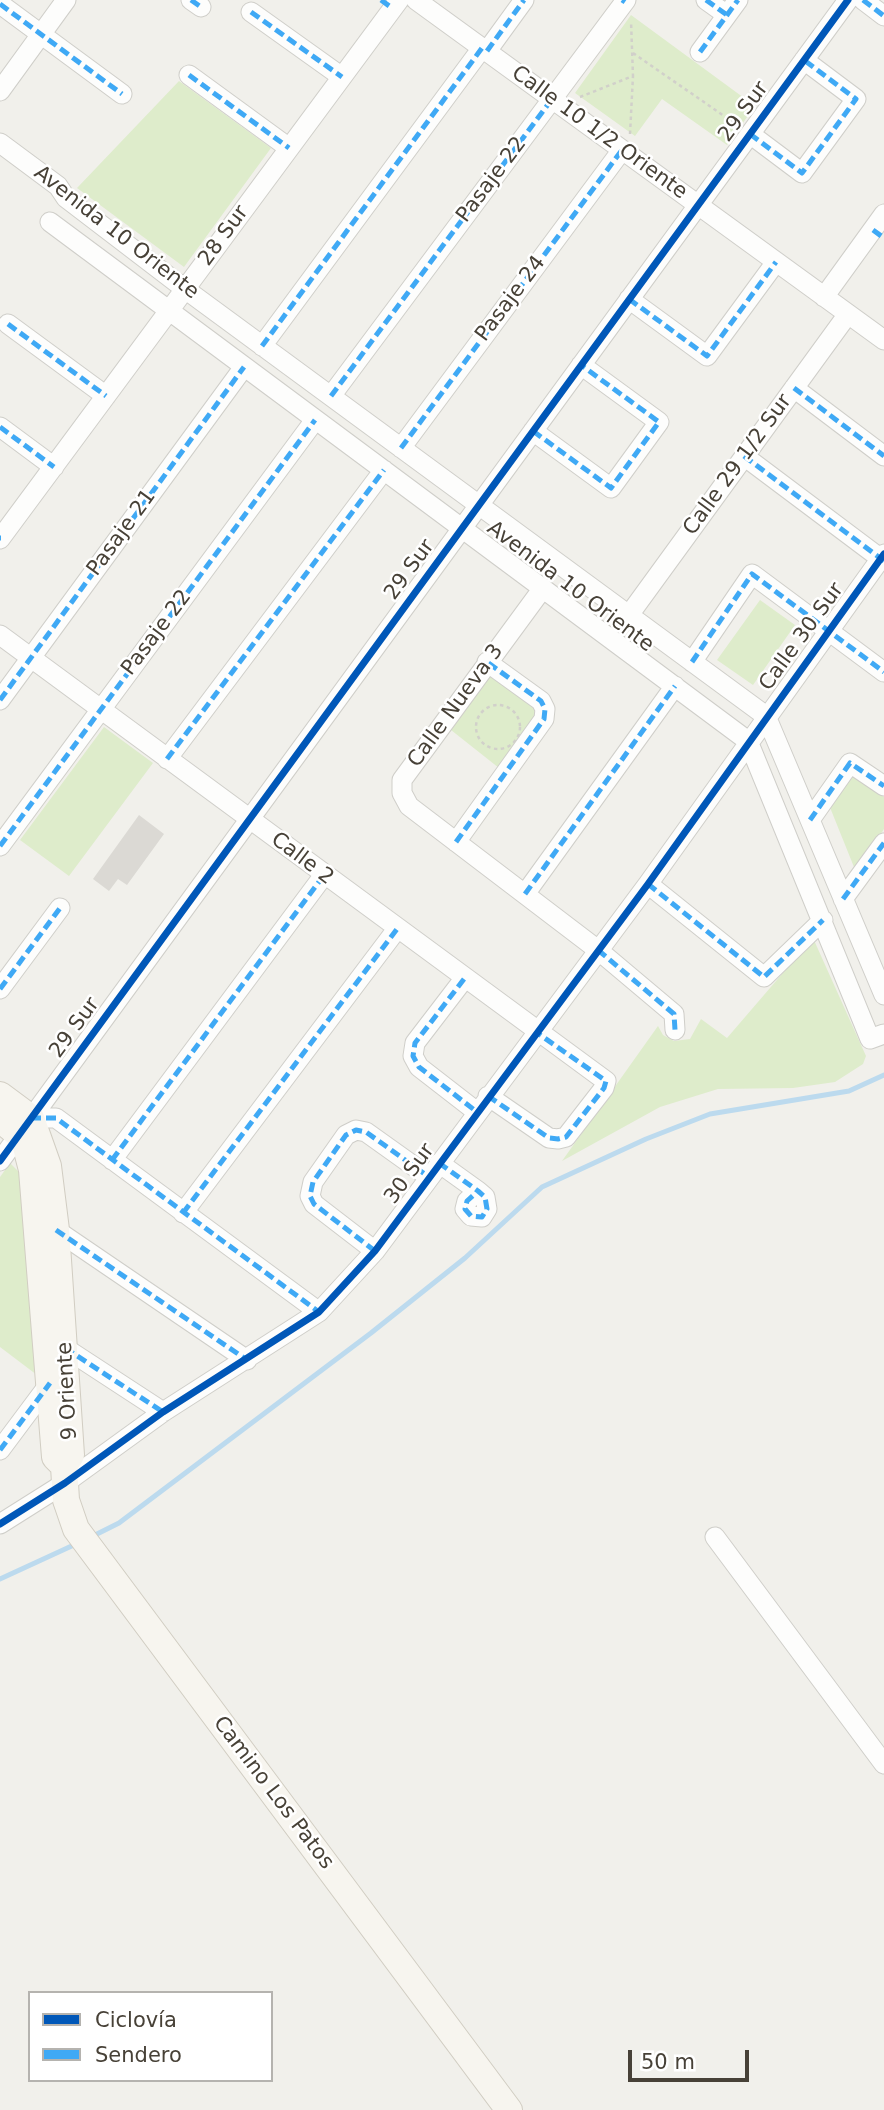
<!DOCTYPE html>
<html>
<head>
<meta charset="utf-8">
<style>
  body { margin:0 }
  #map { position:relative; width:884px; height:2110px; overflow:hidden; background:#f1f0eb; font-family:"DejaVu Sans",sans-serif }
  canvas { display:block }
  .legend { position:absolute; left:28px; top:1991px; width:245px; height:91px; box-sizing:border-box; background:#fff; border:2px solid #b5b3af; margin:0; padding:9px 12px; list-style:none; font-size:21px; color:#474137 }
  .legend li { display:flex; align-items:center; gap:14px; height:35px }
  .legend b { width:35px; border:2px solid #b5b3af }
  .scale { position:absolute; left:628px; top:2050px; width:121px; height:32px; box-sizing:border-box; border:4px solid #474137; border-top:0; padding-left:9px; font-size:21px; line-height:24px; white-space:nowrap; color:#474137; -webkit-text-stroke:5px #fff; paint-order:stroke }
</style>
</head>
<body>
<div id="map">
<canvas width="884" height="2110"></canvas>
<ul class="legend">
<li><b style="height:9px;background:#0057b8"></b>Ciclovía</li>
<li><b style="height:9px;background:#3fa9f5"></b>Sendero</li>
</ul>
<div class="scale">50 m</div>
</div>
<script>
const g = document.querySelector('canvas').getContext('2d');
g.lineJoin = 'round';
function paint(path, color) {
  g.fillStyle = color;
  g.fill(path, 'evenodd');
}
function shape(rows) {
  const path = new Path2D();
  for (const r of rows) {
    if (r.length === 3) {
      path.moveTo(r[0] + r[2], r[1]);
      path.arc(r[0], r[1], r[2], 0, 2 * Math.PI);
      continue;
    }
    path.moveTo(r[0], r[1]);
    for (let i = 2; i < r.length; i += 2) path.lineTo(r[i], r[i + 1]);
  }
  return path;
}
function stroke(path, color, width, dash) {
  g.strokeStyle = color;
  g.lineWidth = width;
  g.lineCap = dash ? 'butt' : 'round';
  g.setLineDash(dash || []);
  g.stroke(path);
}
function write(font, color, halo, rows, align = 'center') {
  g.font = font + ' "DejaVu Sans",sans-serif';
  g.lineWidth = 5;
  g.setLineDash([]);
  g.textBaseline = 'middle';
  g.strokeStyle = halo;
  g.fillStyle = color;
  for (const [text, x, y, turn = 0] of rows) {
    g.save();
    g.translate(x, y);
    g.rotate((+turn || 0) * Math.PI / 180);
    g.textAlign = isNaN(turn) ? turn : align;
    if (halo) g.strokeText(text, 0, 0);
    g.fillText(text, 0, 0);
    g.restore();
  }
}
const green = shape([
  [631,15,755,106,727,145,662,99,635,136,575,93],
  [179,81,271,148,184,267,77,188],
  [760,600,795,625,753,685,717,660],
  [492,673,535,704,537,718,499,768,451,730],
  [104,727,153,763,69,876,20,840],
  [850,773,884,797,884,829,856,872,829,805],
  [813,938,866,1056,863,1064,835,1082,793,1088,718,1089,660,1107,562,1161,658,1026,663,1035,674,1041,690,1039,701,1019,727,1038],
  [10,1163,19,1172,37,1375,0,1347,0,1177]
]);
const stream = shape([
  [91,1537,119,1523,371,1333,465,1258,542,1187,646,1139,710,1114,849,1091,884,1075],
  [0,1579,76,1544]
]);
const building = shape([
  [139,815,164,834,127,885,118,879,109,891,93,879]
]);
const path = shape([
  [633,53,737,125],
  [580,97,633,76,631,21],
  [630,134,633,76],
  [498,727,22]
]);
const street = shape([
  [191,0,201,7],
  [416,0,884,340],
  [706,0,727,15],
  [863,0,884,16],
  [0,4,122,94],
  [251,12,342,77],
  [487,51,524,0],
  [700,52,738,0],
  [189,75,289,148],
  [0,91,66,0],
  [750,134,802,173,856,99,804,60],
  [0,143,58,186,66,198,185,289,766,716,884,995],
  [50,222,748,741,870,1039,884,1034],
  [824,297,884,214],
  [629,299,707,356,776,262],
  [8,324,106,396],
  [262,346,482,48],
  [794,388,884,456],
  [331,396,626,0],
  [0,427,54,467],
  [533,431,611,488,659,422,581,365],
  [401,448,622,150],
  [744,456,884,561],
  [0,539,399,0],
  [543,588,402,780,402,793,409,806,598,950,674,1014,675,1030],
  [629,615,848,314],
  [0,635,606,1081,604,1088,566,1137,558,1139,549,1138,488,1096],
  [692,662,752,574,884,672],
  [0,700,244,367],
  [167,759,384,470],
  [810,820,850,763,884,786],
  [456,842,544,719,545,709,541,701,487,662],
  [0,846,315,420],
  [648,884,764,977,823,920],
  [525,894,675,686],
  [843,899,884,843],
  [464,979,415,1043,413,1056,419,1067,477,1112],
  [0,989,60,908],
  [31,1118,56,1118,319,1312],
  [112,1160,324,875],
  [0,1161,848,0],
  [439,1163,478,1191,485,1197,487,1209,482,1217,471,1216,465,1209,467,1201,478,1191],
  [183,1213,397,929],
  [56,1230,247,1360],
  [375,1251,314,1204,310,1196,313,1182,346,1135,356,1130,366,1132,429,1177],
  [65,1348,163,1412],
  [0,1450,50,1383],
  [0,1524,65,1483,163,1412,319,1312,375,1251,648,884,884,554],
  [715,1537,884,1764]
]);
const secondary = shape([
  [0,1095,31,1118,48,1166,56,1230,71,1455,64,1466,55,1457,32,1170,24,1139,0,1119],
  [64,1466,66,1500,76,1529,509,2110]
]);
const quiet = shape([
  [191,0,201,7],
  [381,0,392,8],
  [622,0,625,2],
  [706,0,727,15],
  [863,0,884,16],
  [0,4,122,94],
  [251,12,342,77],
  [487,51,524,0],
  [700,52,738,0],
  [189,75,289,148],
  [750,134,802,173,856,99,804,60],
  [873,230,884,238],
  [629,299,707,356,776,262],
  [8,324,106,396],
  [262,346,482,48],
  [794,388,884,456],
  [331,396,552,99],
  [0,427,54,467],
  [533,431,611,488,659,422,581,365],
  [401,448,622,150],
  [744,456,884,561],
  [0,538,1,538],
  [692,662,752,574,884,672],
  [0,700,244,367],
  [167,759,384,470],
  [810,820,850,763,884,786],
  [456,842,544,719,545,709,541,701,487,662],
  [0,846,315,420],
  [648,884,764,977,823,920],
  [525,894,675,686],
  [843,899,884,843],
  [598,950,674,1014,675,1030],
  [464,979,415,1043,413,1056,419,1067,477,1112],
  [0,989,60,908],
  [488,1096,549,1138,558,1139,566,1137,604,1088,606,1081,536,1032],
  [31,1118,56,1118,319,1312],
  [112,1160,324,875],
  [439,1163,478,1191,485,1197,487,1209,482,1217,471,1216,465,1209,467,1201,478,1191],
  [183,1213,397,929],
  [56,1230,247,1360],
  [375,1251,314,1204,310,1196,313,1182,346,1135,356,1130,366,1132,429,1177],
  [65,1348,163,1412],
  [0,1450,50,1383]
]);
const cycleway = shape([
  [0,1161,848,0],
  [0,1524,65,1483,163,1412,319,1312,375,1251,648,884,884,554]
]);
const streetNames = [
  ["29 Sur",744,112,-54],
  ["Calle 10 1/2 Oriente",599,133,36],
  ["Pasaje 22",492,180,-53],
  ["Avenida 10 Oriente",116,233,38],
  ["28 Sur",224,236,-54],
  ["Pasaje 24",511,299,-53],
  ["Calle 29 1/2 Sur",738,465,-54],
  ["Pasaje 21",122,533,-54],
  ["29 Sur",410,570,-54],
  ["Avenida 10 Oriente",570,587,37],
  ["Pasaje 22",157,633,-53],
  ["Calle 30 Sur",802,637,-54],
  ["Calle Nueva 3",456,706,-54],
  ["Calle 2",302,859,37],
  ["29 Sur",75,1028,-54],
  ["30 Sur",410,1174,-54],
  ["9 Oriente",68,1391,-93],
  ["Camino Los Patos",273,1793,53]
];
paint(green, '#deeccb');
stroke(stream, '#bcdaee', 5);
paint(building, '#dbd9d4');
stroke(street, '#cfcec9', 21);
stroke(secondary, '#d1cdc2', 28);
stroke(path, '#d1d0ca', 2.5, [3.5, 3.5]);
stroke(street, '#fdfdfc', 19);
stroke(secondary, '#f7f5ef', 26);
stroke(quiet, '#3fa9f5', 5, [10, 5]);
stroke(cycleway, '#0057b8', 7);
write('21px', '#474137', '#fff', streetNames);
</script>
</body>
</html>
